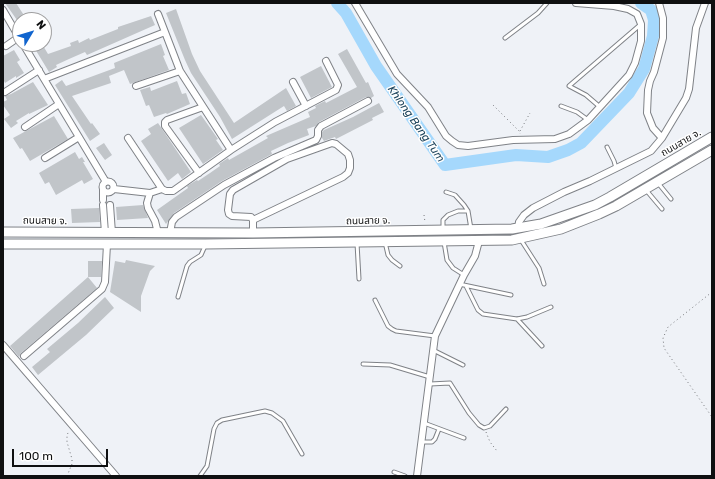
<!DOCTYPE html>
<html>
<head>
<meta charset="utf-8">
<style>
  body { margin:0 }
  #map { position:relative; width:715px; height:479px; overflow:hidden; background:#eff2f7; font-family:Rubik,sans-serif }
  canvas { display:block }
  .frame { position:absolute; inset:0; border:4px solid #0f1011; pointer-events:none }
  .north { position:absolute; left:12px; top:12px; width:40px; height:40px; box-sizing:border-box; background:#fff; border:1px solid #9f9fa0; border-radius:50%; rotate:52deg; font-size:11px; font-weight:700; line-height:16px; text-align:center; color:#0f1011 }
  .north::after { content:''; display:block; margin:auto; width:14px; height:18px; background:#1064ce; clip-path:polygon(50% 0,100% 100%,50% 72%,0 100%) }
  .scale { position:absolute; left:12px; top:449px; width:96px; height:18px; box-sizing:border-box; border:2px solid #0f1011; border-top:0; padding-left:5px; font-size:12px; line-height:14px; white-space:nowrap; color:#0f1011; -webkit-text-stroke:3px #fff; paint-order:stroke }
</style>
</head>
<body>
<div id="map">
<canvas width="715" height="479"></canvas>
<div class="frame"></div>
<div class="north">N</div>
<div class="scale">100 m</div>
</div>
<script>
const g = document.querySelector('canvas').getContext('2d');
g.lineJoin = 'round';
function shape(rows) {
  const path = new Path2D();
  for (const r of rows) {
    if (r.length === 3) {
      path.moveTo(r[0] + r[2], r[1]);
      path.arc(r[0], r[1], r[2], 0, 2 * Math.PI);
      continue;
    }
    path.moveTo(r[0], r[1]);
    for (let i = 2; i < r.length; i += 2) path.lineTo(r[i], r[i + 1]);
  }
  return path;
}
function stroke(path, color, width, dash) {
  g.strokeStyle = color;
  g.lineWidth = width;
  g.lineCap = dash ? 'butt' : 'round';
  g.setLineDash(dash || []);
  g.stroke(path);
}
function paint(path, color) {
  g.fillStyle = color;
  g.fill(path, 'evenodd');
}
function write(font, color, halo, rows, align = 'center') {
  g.font = font + ' Rubik,"Noto Sans Thai",sans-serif';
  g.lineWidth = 3;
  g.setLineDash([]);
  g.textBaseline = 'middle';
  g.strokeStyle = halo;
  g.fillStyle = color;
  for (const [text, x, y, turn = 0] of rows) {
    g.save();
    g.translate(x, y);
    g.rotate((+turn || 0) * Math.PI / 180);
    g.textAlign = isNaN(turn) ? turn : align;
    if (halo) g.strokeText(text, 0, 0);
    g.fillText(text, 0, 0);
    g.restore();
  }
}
const river = shape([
  [337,3,346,13,376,66,445,165,516,155,548,157,568,150,581,143,629,93,644,69,653,36,654,20,651,10,641,3]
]);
const building = shape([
  [5,3,16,3,27,20,17,20],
  [176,9,192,54,200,71,234,123,286,88,296,106,287,111,284,106,232,139,220,117,191,73,185,60,166,13],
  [151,16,155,25,87,55,85,52,69,59,56,65,57,67,49,72,32,44,42,44,48,54,71,46,70,43,78,40,79,43,89,38,90,40,118,29,118,27],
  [161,44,165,55,163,56,169,70,130,84,124,70,109,76,111,83,72,96,91,124,92,123,100,134,90,141,55,85,62,80,66,86,115,68,114,63],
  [347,49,366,83,368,82,374,96,371,98,366,97,319,122,316,126,307,129,309,135,288,143,271,151,272,154,222,181,174,213,166,224,157,210,188,188,187,186,197,180,198,181,210,173,220,166,219,164,228,158,229,160,268,138,266,136,310,117,308,112,316,108,315,106,325,101,326,103,357,87,338,54],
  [14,50,20,60,17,62,24,73,16,78,16,76,5,83,3,79,3,56],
  [321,66,332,87,311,98,300,77],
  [177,81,182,94,186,93,190,104,167,114,166,113,154,117,149,105,146,106,140,90,150,87,151,91],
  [33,82,48,105,29,114,29,113,16,121,18,123,11,128,4,119,10,115,3,105,3,102,7,100,5,96,11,94],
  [379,103,384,112,372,118,373,120,336,139,335,137,324,141,322,138,322,132,324,130,353,117],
  [201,115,218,139,216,140,223,150,203,164,179,128],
  [54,116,68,139,30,161,22,148,20,149,13,138],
  [158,123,191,172,182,179,178,173,168,181,141,141,151,134,148,129],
  [104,143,112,155,105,160,96,148],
  [75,152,79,159,82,157,85,162,83,162,93,179,84,184,82,180,56,195,49,182,45,184,39,173],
  [143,205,148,218,117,220,116,207],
  [99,208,100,222,72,223,71,209],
  [126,260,155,266,150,271,141,296,141,312,110,292,115,261,125,263],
  [88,261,102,261,101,277,88,277],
  [88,277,97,288,21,353,19,357,10,346],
  [105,297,114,308,86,335,38,375,32,367,50,352,47,349,78,323]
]);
const path = shape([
  [493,105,520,132,520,134],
  [520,131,530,113],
  [424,215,425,222],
  [712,292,668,327,663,338,664,348,712,417],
  [486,432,490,442,497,451],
  [67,476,72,464,72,459,67,442,67,435,69,431]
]);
const lane = shape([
  [505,38,538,13,547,3],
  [561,106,577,112,588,120],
  [600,107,586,95,569,86,640,25],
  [607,147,614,161,616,168],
  [658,183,671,199],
  [646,190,662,209],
  [446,192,455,195,464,205,468,211,471,229],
  [443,229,443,220,448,215,458,211,468,211],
  [521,240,539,268,544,284],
  [385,242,388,255,392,260,400,266],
  [444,242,447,260,453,268,464,275],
  [357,243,359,279],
  [459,284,511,295],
  [466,286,478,310,483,314,517,319,527,317,551,307],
  [178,297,187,266,190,262,201,255,205,246],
  [375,300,388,326,392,329,396,331,435,336],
  [517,319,542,346],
  [433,350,463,365],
  [363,364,390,365,430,377],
  [430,384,450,383,469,413,479,425,484,428,490,426,506,409],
  [424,423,464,438],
  [421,442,432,442,435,439,439,429],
  [394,472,405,476],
  [200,476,207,466,214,429,217,423,222,420,265,411,272,413,283,421,302,454]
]);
const street = shape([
  [355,3,397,74,428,107,446,136,452,141,458,145,468,146,513,140,555,139,569,134,588,120,629,75,635,63,641,41,641,24,637,14,628,9,614,6,576,3],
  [659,3,663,18,663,38,654,72,650,81,648,90,647,113,653,128,662,138],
  [3,10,20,39],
  [158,14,165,32],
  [23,44,106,182],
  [6,46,19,37],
  [44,79,165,32,180,71,231,150],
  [293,82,306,106],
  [136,86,180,71],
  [5,92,39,70],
  [25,127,59,104],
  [128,138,162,189,166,191,173,191,231,150,275,122,336,90,338,85,326,61],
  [45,158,79,137],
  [199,173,165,126,165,122,167,120,203,107],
  [108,187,5.5],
  [103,189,103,200],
  [114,189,150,193,162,189],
  [150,193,147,203,148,208,155,221,158,233],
  [103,205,105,233],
  [110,205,112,233],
  [253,220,343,177,348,173,350,168,350,160,348,154,336,144,332,143,287,159,233,190,230,194,228,210,229,214,232,216,251,217,253,220,253,233],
  [518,228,519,222,524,215,533,208,564,192,590,181,651,151,662,138,686,98,689,89,696,28,705,3],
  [170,233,172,222,176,217,224,185,274,158,316,140,318,136,318,130,321,126,368,101],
  [3,345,116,476],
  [24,356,102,289,105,282,107,244],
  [417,476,435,336,464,275,475,256,479,241]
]);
const secondary = shape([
  [3,232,253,233,512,229,541,224,595,205,610,197,712,137],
  [3,244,205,244,512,240,561,229,599,214,616,206,712,150]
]);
const streetNames = [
  ["ถนนสาย จ.",681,143,-30],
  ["ถนนสาย จ.",45,221,1],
  ["ถนนสาย จ.",368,221,-1]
];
const waterNames = [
  ["Khlong Bang Tum",416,124,55]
];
stroke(river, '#a5d8fc', 12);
paint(building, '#c1c5c9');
stroke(lane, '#7f8287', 5);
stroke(street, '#7f8287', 8);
stroke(secondary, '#7f8287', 11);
stroke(path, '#747679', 1, [1, 3]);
stroke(lane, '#fff', 3);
stroke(street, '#fff', 6);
stroke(secondary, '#fff', 9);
write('10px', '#0f1011', '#fff', streetNames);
write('italic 11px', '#20475f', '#fff', waterNames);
</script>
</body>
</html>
